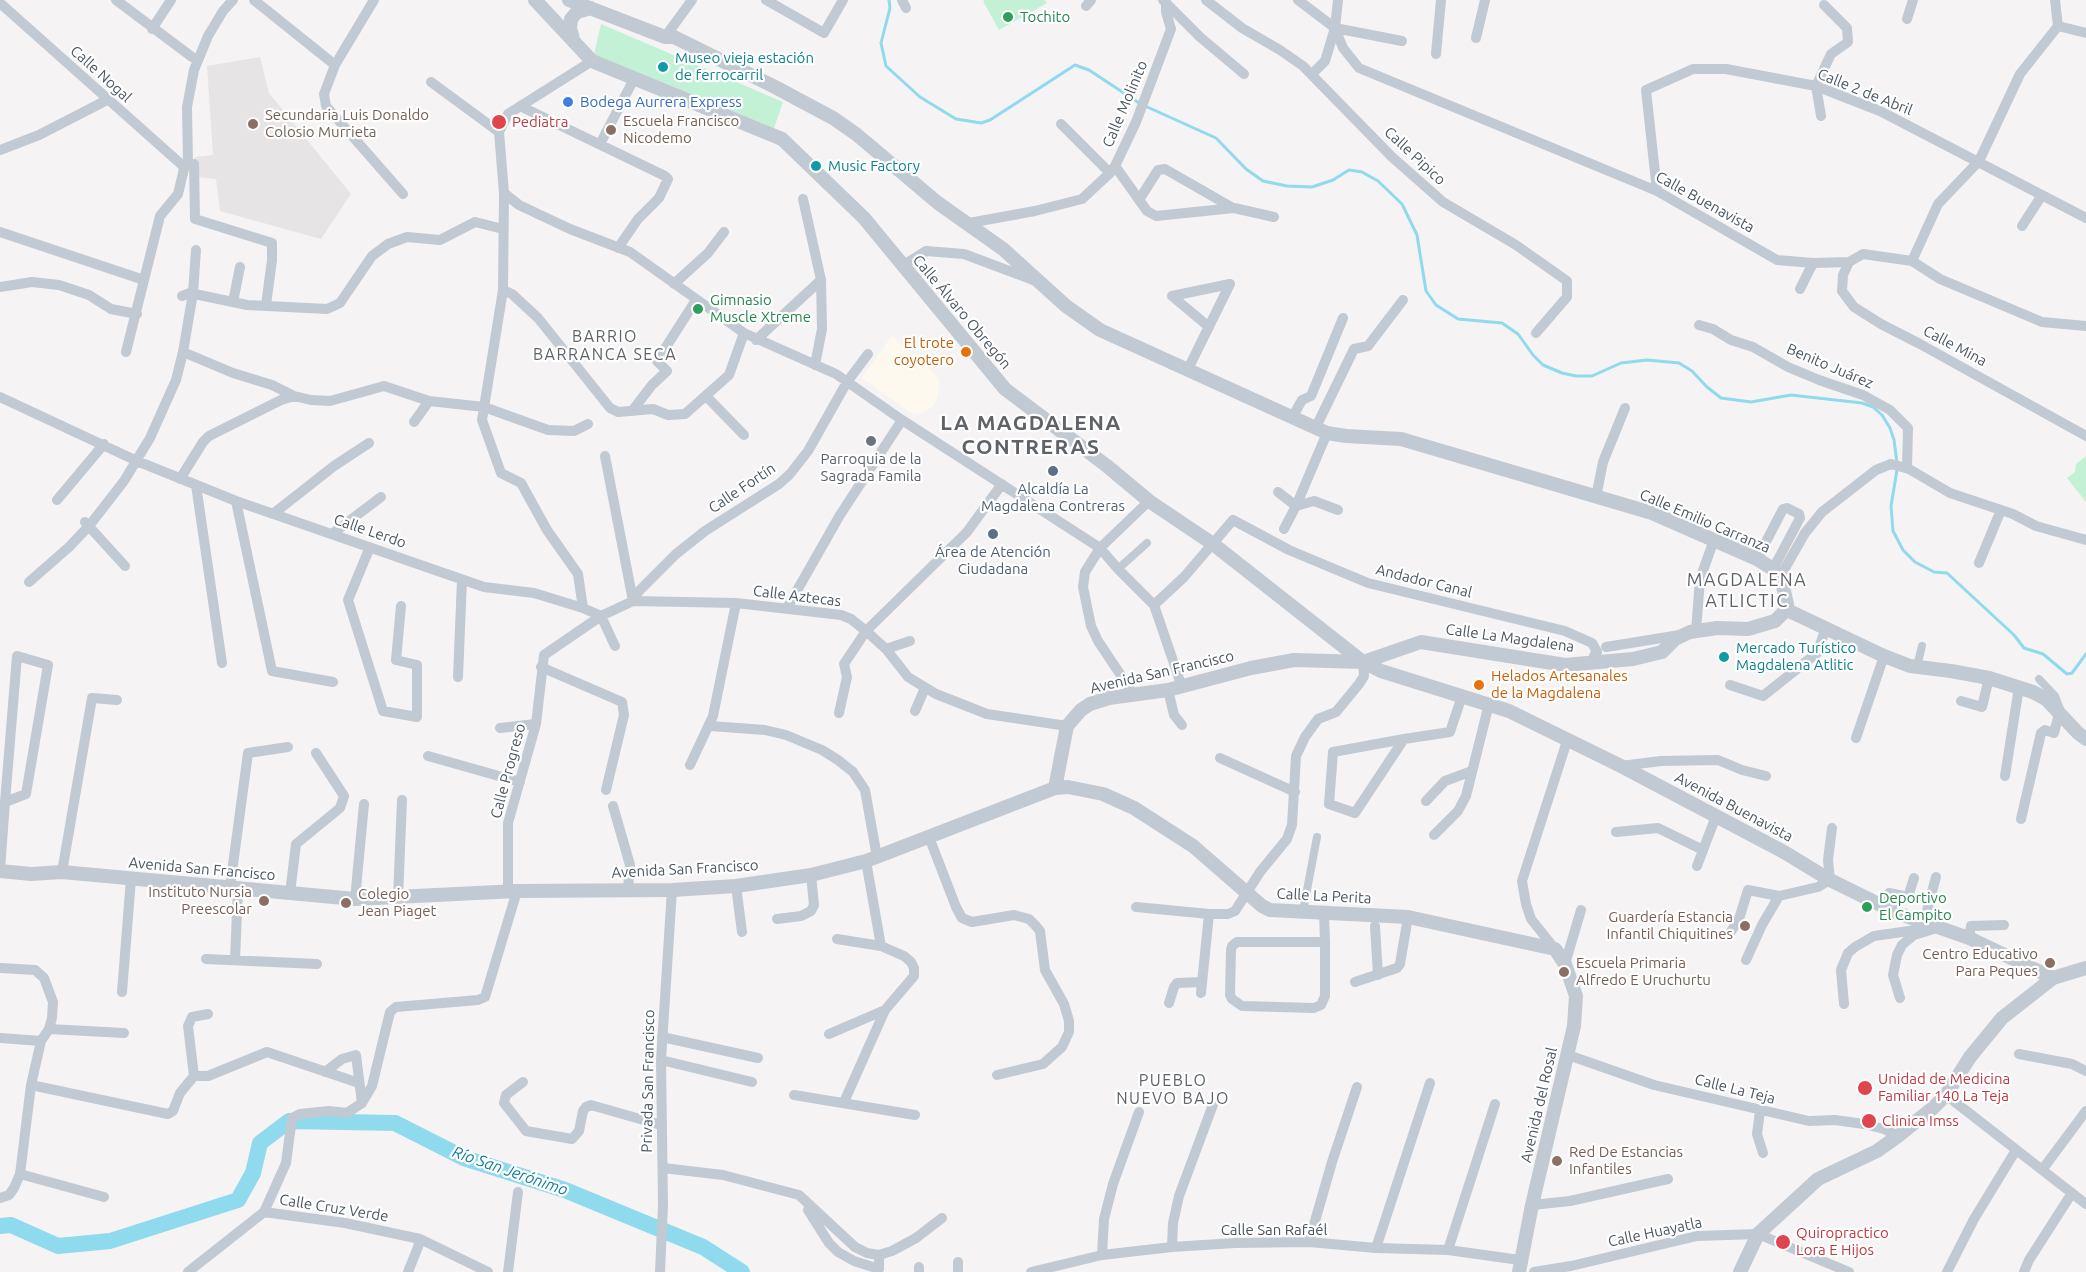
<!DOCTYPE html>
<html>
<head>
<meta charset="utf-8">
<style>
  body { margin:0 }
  canvas { display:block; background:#f5f3f3 }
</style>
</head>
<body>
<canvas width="2086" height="1272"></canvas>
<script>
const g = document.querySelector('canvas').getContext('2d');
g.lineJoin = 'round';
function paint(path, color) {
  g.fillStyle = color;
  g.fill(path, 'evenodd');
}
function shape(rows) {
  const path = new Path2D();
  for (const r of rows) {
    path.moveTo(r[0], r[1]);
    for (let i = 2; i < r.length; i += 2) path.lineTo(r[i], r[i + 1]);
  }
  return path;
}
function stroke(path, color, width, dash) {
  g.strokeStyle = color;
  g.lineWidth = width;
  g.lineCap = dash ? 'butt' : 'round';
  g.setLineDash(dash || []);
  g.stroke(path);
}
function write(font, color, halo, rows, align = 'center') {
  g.font = font + ' Ubuntu,sans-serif';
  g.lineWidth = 4.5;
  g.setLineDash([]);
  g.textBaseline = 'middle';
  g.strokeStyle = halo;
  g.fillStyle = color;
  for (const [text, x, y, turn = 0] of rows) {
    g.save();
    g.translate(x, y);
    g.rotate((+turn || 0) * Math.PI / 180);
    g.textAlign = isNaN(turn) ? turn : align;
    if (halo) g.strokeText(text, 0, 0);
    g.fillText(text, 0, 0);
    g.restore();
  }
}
const commercial = shape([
  [892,335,912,355,914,353,920,359,939,379,940,385,937,398,933,406,920,414,911,413,862,378]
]);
const education = shape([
  [260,57,269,93,351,194,321,239,220,211,216,179,196,177,195,157,213,155,207,66]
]);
const green = shape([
  [985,0,1045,0,1047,3,999,30,983,1],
  [601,24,783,102,774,128,594,55],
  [2086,456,2086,502,2067,478,2075,472,2076,464]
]);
const stream = shape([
  [889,0,890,8,881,43,886,66,920,97,956,119,981,123,990,120,1075,65,1089,70,1139,103],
  [1145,106,1216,138,1246,169,1263,181,1287,186,1312,187,1333,180,1349,170,1362,172,1378,181,1402,204,1417,235,1426,291,1436,305,1458,319,1502,323,1518,334,1533,355,1543,365,1562,373,1576,376,1592,376,1621,363,1647,360,1679,363,1692,371,1707,387,1721,398,1751,402,1791,395,1862,403,1873,407,1882,415,1890,428,1894,440,1897,463],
  [1897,470,1891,506,1893,531,1903,550,1915,562,1934,572,1947,573,2014,635,2024,648,2043,654,2067,674,2072,673,2086,654]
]);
const river = shape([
  [0,1226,11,1225,58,1246,110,1241,238,1200,253,1173,260,1143,289,1121,395,1123,464,1158,565,1190,703,1247,742,1272]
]);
const pedestrian = shape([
  [1118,569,1147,543],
  [1917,666,1922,646],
  [2039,679,2055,696,2060,709,2060,712],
  [1303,911,1317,837]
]);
const minor = shape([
  [116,0,192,57],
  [254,0,335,65],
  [374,0,335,65,324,94,326,106,403,194],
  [766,0,824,33,843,0],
  [902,0,906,8],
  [1163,0,1200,37,1244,74],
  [1206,0,1242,28,1280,50,1303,66,1392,157,1443,202,1516,245,1567,281,1567,297,1536,333],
  [1298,0,1335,28,1402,41],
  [0,3,182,165,184,169,178,194,160,216,126,352],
  [1086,6,1091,0],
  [1907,19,1913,0],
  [2058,26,2086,33],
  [1335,28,1343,48,1359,68,1657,191,1777,260,1813,263,1849,262,1863,254,1912,261,1940,279,2042,322,2086,326],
  [152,29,171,0],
  [665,37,692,0],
  [1476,38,1485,0],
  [1436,54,1441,0],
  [1312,74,1325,61,1335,28,1338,0],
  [431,82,499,132],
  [520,106,665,176,668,179,659,198,638,219,618,248],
  [1821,116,1816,86,1831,54,1848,42,1847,28,1824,5],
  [1061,124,1110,173],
  [600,144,634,79],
  [0,150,39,135,107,100],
  [188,164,187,107,194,70,208,36,223,11,233,0],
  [194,164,195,219,272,243,272,260,266,305],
  [1115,166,1147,211,1156,216,1234,208,1274,217],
  [1657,191,1646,90,1693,69,1726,69,1816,86,1880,111,2086,218],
  [504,193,519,205,570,229,630,252,744,333,836,374,902,420,1100,548,1118,569,1154,605,1182,687],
  [803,199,821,280,822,329,815,365],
  [1139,200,1158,170,1165,169,1233,208],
  [969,223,1035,211,1082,199,1110,173,1115,166,1136,122,1171,29,1166,12,1166,0],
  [2022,226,2042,195],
  [0,232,144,280],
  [1912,261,1938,204,1979,161,2020,74,2058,26,2055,0],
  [1849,262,1843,275,1842,291,1854,307,1881,324,1920,344,2086,436],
  [902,266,926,251,964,254,1036,281],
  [674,284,708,253,724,232],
  [0,287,32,282,59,285,89,295,111,309,137,314],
  [1800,289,1813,263],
  [503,290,512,294,538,318,610,408,618,412,653,409,668,415,685,414,729,375,744,333],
  [182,296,190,293,247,305,327,309,340,303,372,256,388,244,407,237,440,240,475,222,503,229],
  [233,302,240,267],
  [1699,325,1713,329,1731,340,1753,347,1788,367,1819,380,1863,395,1890,410,1908,428,1907,468],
  [1209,327,1172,296,1230,284],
  [756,340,821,280],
  [183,352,233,373,272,385,294,396],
  [1188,369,1230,284],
  [706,396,744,435],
  [0,397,137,461,236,501,484,587,534,593,583,608,601,616],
  [632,411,652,385,667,371,657,361,696,300],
  [1293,416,1302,400,1311,396,1343,318],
  [414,422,429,401],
  [1316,427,1354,349,1368,346,1403,300],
  [605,456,633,601],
  [180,479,203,442,209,436,281,400,294,396,311,400,330,401,384,386,429,401,484,407,548,430,574,431,588,424],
  [196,485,222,663],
  [1278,492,1296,506,1314,501,1338,510],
  [1596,497,1603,462,1625,408],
  [57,500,104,444],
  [236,501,272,671,333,682],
  [273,514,334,466,369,443],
  [85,522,125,566],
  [1284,529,1296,506,1327,433],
  [332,534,381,497],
  [370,547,348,600,383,711,417,717,417,665,396,660,401,606],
  [1757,559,1783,509,1787,508,1799,514,1800,518,1773,569],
  [1979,563,2001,510],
  [1780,577,1805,533,1822,512,1876,470,1891,464,1909,469,1950,493,2013,514,2036,526,2086,540],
  [29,582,69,547,89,526,124,481,150,438,176,380,183,352,193,293,196,250],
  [635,601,635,597,639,591,676,554,705,531,779,484,790,474,808,451,847,382,868,354],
  [1154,605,1184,577,1233,520,1289,550,1368,583,1565,631,1592,643,1597,652,1594,656,1592,664],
  [583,608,578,574,547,530,521,483,501,473,482,420,503,290,504,193,499,132,508,114,592,61],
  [787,608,840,515,902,420],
  [601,616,615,646],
  [1696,631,1700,579,1714,540],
  [1606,647,1680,635],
  [886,649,910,641],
  [541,667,622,702,624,715,606,790],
  [458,677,462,580],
  [1730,685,1763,696,1817,653,1826,628],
  [1168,690,1174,715,1182,725],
  [1134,695,1098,641,1091,626,1083,587,1085,572,1100,548,1149,501],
  [1961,701,1982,707,1989,678],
  [915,711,925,688],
  [839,713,847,677,844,664,866,631,967,532,1002,484],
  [710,726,765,730,786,735,822,750,838,760,853,772,865,790,877,857],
  [500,728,536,724],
  [1856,738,1884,656],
  [1404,739,1355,813,1329,804,1333,752,1404,739,1450,732,1462,696],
  [428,756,520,782],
  [1220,758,1295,792],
  [690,765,713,716,736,603],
  [1621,766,1661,761,1718,760,1742,770,1766,776],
  [2005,776,2019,687],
  [1426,801,1445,781,1472,771],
  [613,806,630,865,628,889],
  [2021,819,2041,733,2045,730,2054,733,2059,714],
  [1616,832,1658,828,1703,850],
  [1434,835,1458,811,1466,796,1489,704],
  [929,837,956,907,962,918,972,922,1014,915,1029,919,1035,925,1040,931,1045,970,1064,1004,1069,1021,1069,1032,1062,1047,1043,1064,997,1075],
  [1697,866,1716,816],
  [0,871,1,856,5,802,17,656,48,665,26,794,5,802],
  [62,872,92,698,117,700],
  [736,886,742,932],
  [230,887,248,753,288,747],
  [508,892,508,823,536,724,544,655,601,616,633,601,736,603,841,615,851,619,866,631,886,649,908,677,936,694,987,714,1067,726],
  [290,893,296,844,340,808,344,796,316,753],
  [398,898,402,800],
  [355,899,364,804],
  [1882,906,1889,893,1908,897,1914,878],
  [1136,907,1209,914,1228,914,1235,911,1260,872,1287,839,1292,825,1296,756,1305,737,1318,719,1336,712,1359,684,1364,676,1363,662],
  [1324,912,1325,942,1325,996,1321,1005,1314,1008,1242,1006,1232,999,1230,995,1231,950,1232,946,1237,942,1325,942],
  [777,919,801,916,811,911,814,905,811,875],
  [1375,926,1378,975],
  [1728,936,1739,919,1748,890,1779,896],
  [1969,938,1971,926,2004,925],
  [837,939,881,946],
  [1555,949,1531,919,1526,904,1522,881,1567,741],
  [206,959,317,964],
  [235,960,238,888],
  [1746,960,1762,925,1779,896,1818,887,1830,880,1828,860,1832,828],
  [1565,964,1581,910],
  [0,968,35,970,44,978,53,1002,52,1018,49,1029,41,1041,31,1085,20,1174,14,1188,9,1195,0,1198],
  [1355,982,1397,968,1400,964,1408,917],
  [122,992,131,879],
  [1201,993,1209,914],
  [1900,998,1893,975,1897,955,1902,945,1914,935,1940,927],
  [1169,1003,1174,987,1177,983,1202,982],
  [1844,1004,1841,970,1848,953,1855,947,1874,936,1909,931,1917,929,1924,922,1936,877],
  [49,1029,124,1033],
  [829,1034,885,1010],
  [662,1037,758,1058],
  [0,1038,41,1041],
  [2019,1054,2072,1064,2086,1071],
  [1568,1055,1654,1085,1809,1121,1835,1120,1864,1124,1884,1129,1898,1136],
  [661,1060,752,1082],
  [325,1072,342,1059,356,1055,362,1103],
  [194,1076,208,1076,267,1052,359,1083],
  [523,1082,506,1095,504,1103,526,1131,572,1139,579,1131,583,1111,586,1107,591,1105,661,1125],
  [31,1085,168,1114,173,1111,180,1093,194,1076,188,1026,192,1017,208,1014],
  [794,1095,915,1115],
  [1946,1095,2086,1204],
  [844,1102,885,1010,914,976,914,968,911,962,904,956,881,946,866,861],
  [1760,1111,1757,1134,1763,1153],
  [663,1168,723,1175,799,1195,855,1247,867,1253,879,1255,892,1251,916,1238,942,1218],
  [2042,1170,2086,1111],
  [20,1174,104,1197],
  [1532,1205,1570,1201,1668,1179],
  [808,1210,829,1243,838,1252,854,1261,879,1269,879,1255],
  [264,1212,345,1223,420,1239,488,1272],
  [1309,1242,1332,1162,1357,1087],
  [1172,1247,1173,1223,1179,1196,1214,1102],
  [1376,1248,1430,1083],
  [1448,1250,1495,1104],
  [1102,1255,1104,1219,1113,1184,1139,1112],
  [919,1267,919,1272],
  [188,1272,264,1212,286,1163,292,1118,300,1114,329,1111,347,1113,362,1103,372,1086,390,1012,396,1007,478,1000,485,997,517,891],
  [408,1272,418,1247,420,1239],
  [508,1272,518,1192],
  [660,1272,663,1205,661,1060,672,890],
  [958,1272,958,1262],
  [1031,1272,1102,1255,1172,1247,1235,1243,1309,1242,1376,1248,1448,1250,1520,1260],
  [1534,1272,1571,1266,1697,1236,1758,1234,1849,1272],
  [1947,1272,1974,1219,2016,1150],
  [2024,1272,2029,1260,2072,1193]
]);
const tertiary = shape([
  [535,0,592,61,782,139,864,218,1005,389,1107,466,1149,501,1213,544,1363,662,1381,671,1509,711,1621,766,1784,852,1830,880,1897,913,1969,938,2053,978],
  [569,0,665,37,674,37,775,87,833,118,856,134,938,203,1003,249,1066,306,1100,330,1327,433,1346,436,1401,439,1652,513,1757,559,1773,569,1782,582,1787,604,1783,613,1775,621,1748,629,1717,628,1690,632,1675,639,1662,652,1633,659,1565,665,1421,642,1363,662,1294,660,1251,668,1168,690,1109,698,1090,704,1081,710,1067,726,1055,788],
  [573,39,570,28,571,19,577,12,591,8],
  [1785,609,1884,656,1910,666,1951,671,1989,678,2033,692,2046,699,2078,733,2086,739],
  [0,871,31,874,62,872,355,899,517,891,672,890,736,886,811,875,866,861,1055,788,1068,787,1103,794,1134,808,1193,846,1262,906,1270,910,1408,917,1555,949,1565,964,1576,996,1574,1026,1532,1205,1519,1272],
  [1740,1272,1758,1234,1818,1179,1877,1151,1898,1136,1934,1107,1946,1095,1970,1057,2002,1018,2053,978,2086,968]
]);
const markers = [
  [1008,17,6,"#2e9e5b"],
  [663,67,6,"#0f9aa8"],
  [568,102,6,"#3f7fe0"],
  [499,122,8,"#e0444e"],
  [253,124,6,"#8d6e63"],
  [611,130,6,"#8d6e63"],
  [816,166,6,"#0f9aa8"],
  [698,309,6,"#2e9e5b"],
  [966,352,6,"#e8710a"],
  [871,441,6,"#6b7280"],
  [1053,471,6,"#5c6f8a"],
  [993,534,6,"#5c6f8a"],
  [1724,657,6,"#0f9aa8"],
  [1479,685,6,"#e8710a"],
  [264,901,6,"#8d6e63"],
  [346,903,6,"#8d6e63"],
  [1867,907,6,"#2e9e5b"],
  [1745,926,6,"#8d6e63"],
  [2050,963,6,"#8d6e63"],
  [1564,972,6,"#8d6e63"],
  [1865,1088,8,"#e0444e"],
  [1869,1121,8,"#e0444e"],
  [1557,1161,6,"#8d6e63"],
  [1783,1242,8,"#e0444e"]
];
const leisureNames = [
  ["Tochito",1020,17],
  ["Gimnasio",710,300],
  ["Muscle Xtreme",710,317],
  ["Deportivo",1879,898],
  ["El Campito",1879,915]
];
const cultureNames = [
  ["Museo vieja estación",675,58],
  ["de ferrocarril",675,75],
  ["Music Factory",828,166],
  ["Mercado Turístico",1736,648],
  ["Magdalena Atlitic",1736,665]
];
const streetNames = [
  ["Calle Nogal",101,74,42],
  ["Calle 2 de Abril",1865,92,22],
  ["Calle Molinito",1125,104,-67],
  ["Calle Pipico",1415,156,43],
  ["Calle Buenavista",1705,202,29],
  ["Calle Álvaro Obregón",962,312,50],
  ["Calle Mina",1955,346,28],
  ["Benito Juárez",1830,366,23],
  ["Calle Fortín",742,488,-34],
  ["Calle Emilio Carranza",1705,521,23],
  ["Calle Lerdo",370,531,19],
  ["Andador Canal",1424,581,14],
  ["Calle Aztecas",797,596,7],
  ["Calle La Magdalena",1510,638,8],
  ["Avenida San Francisco",1162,672,-13],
  ["Calle Progreso",508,771,-75],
  ["Avenida Buenavista",1734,807,28],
  ["Avenida San Francisco",202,869,5],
  ["Avenida San Francisco",685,869,-3],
  ["Calle La Perita",1324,896,3],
  ["Privada San Francisco",648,1081,-89],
  ["Calle La Teja",1735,1089,14],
  ["Avenida del Rosal",1539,1105,-77],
  ["Calle Cruz Verde",334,1208,9],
  ["Calle San Rafaél",1274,1230],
  ["Calle Huayatla",1655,1232,-12]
];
const shopNames = [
  ["Bodega Aurrera Express",580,102]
];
const educationNames = [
  ["Secundaria Luis Donaldo",265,115],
  ["Colosio Murrieta",265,132],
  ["Escuela Francisco",623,121],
  ["Nicodemo",623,138],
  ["Instituto Nursia",252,892,"right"],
  ["Preescolar",252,909,"right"],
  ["Colegio",358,894],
  ["Jean Piaget",358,911],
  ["Guardería Estancia",1733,917,"right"],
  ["Infantil Chiquitines",1733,934,"right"],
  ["Centro Educativo",2038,954,"right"],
  ["Para Peques",2038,971,"right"],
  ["Escuela Primaria",1576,963],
  ["Alfredo E Uruchurtu",1576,980],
  ["Red De Estancias",1569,1152],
  ["Infantiles",1569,1169]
];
const healthNames = [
  ["Pediatra",512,122],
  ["Unidad de Medicina",1878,1079],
  ["Familiar 140 La Teja",1878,1096],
  ["Clinica Imss",1882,1121],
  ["Quiropractico",1796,1233],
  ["Lora E Hijos",1796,1250]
];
const foodNames = [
  ["El trote",954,343],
  ["coyotero",954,360],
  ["Helados Artesanales",1491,676,"left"],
  ["de la Magdalena",1491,693,"left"]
];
const worshipNames = [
  ["Parroquia de la",871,459],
  ["Sagrada Famila",871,476]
];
const serviceNames = [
  ["Alcaldía La",1053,489],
  ["Magdalena Contreras",1053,506],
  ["Área de Atención",993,552],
  ["Ciudadana",993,569]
];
const neighbourhoodNames = [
  ["BARRIO",605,337],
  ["BARRANCA SECA",605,355],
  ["PUEBLO",1173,1081],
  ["NUEVO BAJO",1173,1099]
];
const waterNames = [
  ["Río San Jerónimo",510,1171,19]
];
const quarterNames = [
  ["MAGDALENA",1747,580],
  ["ATLICTIC",1747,601]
];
const districtNames = [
  ["LA MAGDALENA",1031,423],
  ["CONTRERAS",1031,447]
];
paint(commercial, '#fdf9ef');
paint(education, '#e6e4e5');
paint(green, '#c3f1d5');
stroke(stream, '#90daee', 3);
stroke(river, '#90daee', 16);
stroke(pedestrian, '#c1cad2', 8);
stroke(minor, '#c1cad2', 10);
stroke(tertiary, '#c1cad2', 14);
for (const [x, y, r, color] of markers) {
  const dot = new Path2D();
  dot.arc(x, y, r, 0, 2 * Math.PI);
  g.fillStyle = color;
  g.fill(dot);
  stroke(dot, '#fff', 2);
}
write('15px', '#27864d', '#fff', leisureNames, 'left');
write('15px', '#0d838f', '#fff', cultureNames, 'left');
write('15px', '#4a5661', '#fff', streetNames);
write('15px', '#366cbe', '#fff', shopNames, 'left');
write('15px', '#785e54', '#fff', educationNames, 'left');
write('15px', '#be3a42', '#fff', healthNames, 'left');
write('15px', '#c56008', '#fff', foodNames, 'right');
write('15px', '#5b616d', '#fff', worshipNames);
write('15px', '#4e5e75', '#fff', serviceNames);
g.letterSpacing = '1.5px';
write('16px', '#5f6368', '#fff', neighbourhoodNames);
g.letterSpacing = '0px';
write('italic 16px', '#0c7c9b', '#fff', waterNames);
g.letterSpacing = '1.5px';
write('18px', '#5f6368', '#fff', quarterNames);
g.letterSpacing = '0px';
g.letterSpacing = '1.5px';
write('bold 21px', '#5f6368', '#fff', districtNames);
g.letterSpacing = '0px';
</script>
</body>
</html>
